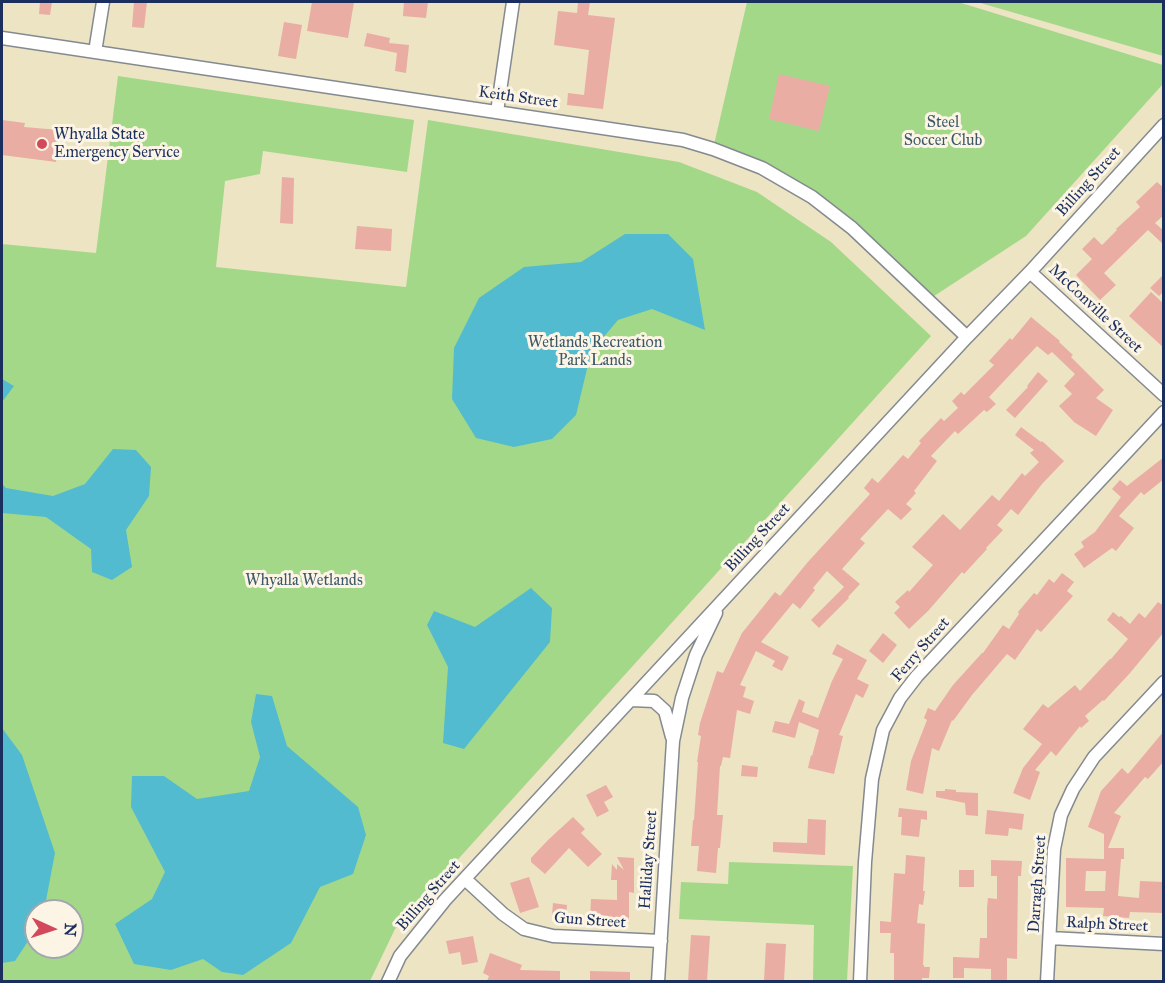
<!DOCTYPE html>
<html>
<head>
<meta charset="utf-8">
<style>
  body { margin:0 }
  #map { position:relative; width:1165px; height:983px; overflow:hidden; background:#ece4c3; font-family:"IM FELL Great Primer",serif }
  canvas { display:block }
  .frame { position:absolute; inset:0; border:3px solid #1b2f5e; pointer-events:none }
  .north { position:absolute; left:24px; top:899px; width:60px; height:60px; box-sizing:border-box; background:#fcf5e5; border:2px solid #a2a6af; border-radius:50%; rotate:93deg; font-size:16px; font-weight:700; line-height:24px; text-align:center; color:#1b2f5e }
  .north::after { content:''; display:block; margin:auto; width:21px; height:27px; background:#d1495b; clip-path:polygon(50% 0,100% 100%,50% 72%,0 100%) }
</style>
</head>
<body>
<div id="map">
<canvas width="1165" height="983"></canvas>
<div class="frame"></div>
<div class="north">N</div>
</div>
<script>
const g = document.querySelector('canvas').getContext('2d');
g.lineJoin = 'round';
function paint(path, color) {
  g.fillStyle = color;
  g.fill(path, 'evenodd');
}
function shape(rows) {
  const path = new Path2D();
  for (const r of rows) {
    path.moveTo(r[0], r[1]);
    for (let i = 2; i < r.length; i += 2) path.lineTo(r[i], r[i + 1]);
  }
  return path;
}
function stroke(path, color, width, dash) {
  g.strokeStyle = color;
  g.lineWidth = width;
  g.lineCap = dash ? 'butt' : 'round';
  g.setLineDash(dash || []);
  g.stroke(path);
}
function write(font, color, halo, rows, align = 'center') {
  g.font = font + ' "IM FELL Great Primer",serif';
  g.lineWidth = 6;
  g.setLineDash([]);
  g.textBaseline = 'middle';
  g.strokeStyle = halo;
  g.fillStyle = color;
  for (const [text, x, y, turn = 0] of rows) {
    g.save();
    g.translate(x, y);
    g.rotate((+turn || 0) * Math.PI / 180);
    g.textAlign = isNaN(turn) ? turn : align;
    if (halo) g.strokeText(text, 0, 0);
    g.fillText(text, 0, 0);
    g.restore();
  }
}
const green = shape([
  [747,2,958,2,1163,65,1163,84,1026,236,928,300,827,200,713,149],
  [977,2,1163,2,1163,56],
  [118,76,414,120,407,172,263,151,260,174,225,181,216,267,406,287,428,120,679,162,757,192,831,242,931,336,395,929,370,981,2,982,2,244,96,253],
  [36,911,72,911,72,947,36,947],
  [729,862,853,866,847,981,813,981,814,925,679,919,681,882,728,884]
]);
const water = shape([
  [625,234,668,234,693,259,705,330,652,309,618,320,591,352,576,415,552,439,514,447,476,438,452,399,454,348,479,298,524,267,581,262],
  [2,379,14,386,2,402],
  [113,449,136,450,151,467,149,496,126,530,132,567,112,580,92,572,91,549,46,517,2,513,2,484,6,488,53,496,85,484],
  [531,588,552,608,550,642,464,749,443,743,448,667,427,625,434,611,475,627],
  [256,694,272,696,287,746,358,807,366,835,353,874,320,887,291,943,243,975,222,972,203,959,171,970,134,964,115,924,152,899,165,872,131,807,132,776,164,776,197,799,249,791,260,757,251,722],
  [2,728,22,755,55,853,44,911,36,911,36,929,15,961,2,963]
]);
const building = shape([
  [40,2,52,2,50,15,39,14],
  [134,2,147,2,144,28,132,27],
  [312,2,354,2,348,38,307,31],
  [404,2,428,2,426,18,403,16],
  [578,2,590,2,588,15,615,18,603,109,567,105,568,93,584,95,589,50,554,45,558,11,577,13],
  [284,22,302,25,296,59,278,56],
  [367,33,390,38,389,43,409,45,406,73,395,71,397,53,364,46],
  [779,74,830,86,819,131,769,119],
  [2,120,25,123,24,127,59,130,56,162,2,155],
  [282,177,294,178,293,224,280,223],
  [1157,182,1164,188,1164,215,1155,223,1164,231,1164,245,1148,230,1104,273,1116,285,1100,300,1076,275,1092,259,1082,249,1094,237,1102,245,1117,230,1116,229,1140,207,1136,202],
  [357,226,392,229,391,251,355,249],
  [1164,274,1164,291,1159,296,1150,288],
  [1151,292,1164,304,1164,348,1129,316],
  [1031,317,1060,341,1059,342,1073,355,1071,357,1104,390,1096,398,1113,410,1096,436,1074,422,1059,406,1072,394,1064,386,1075,374,1052,352,1048,355,1037,346,989,397,996,404,987,412,984,410,958,434,955,431,931,456,937,461,914,491,916,493,906,504,912,509,901,520,888,509,860,539,865,543,842,569,860,584,848,597,849,598,819,628,811,620,844,587,827,571,813,588,815,590,800,609,793,603,761,642,789,657,782,671,772,666,775,661,756,651,740,685,746,687,743,697,754,701,750,714,737,710,730,758,723,757,721,766,720,766,717,815,723,815,720,848,718,848,716,873,697,871,699,846,691,846,693,820,694,820,698,762,697,762,701,736,698,735,700,723,717,671,723,673,742,633,775,592,780,596,807,563,870,494,864,488,872,478,878,483,903,455,908,459,921,443,919,441,941,418,944,421,958,408,952,401,961,392,964,395,994,365,989,361,1010,338,1012,340],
  [1038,372,1048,381,1015,418,1006,410,1028,387,1027,386],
  [1021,427,1041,442,1042,441,1064,461,1042,484,1018,515,1011,509,997,525,1003,530,986,548,987,549,964,574,962,572,928,611,909,629,894,613,900,607,895,602,908,590,909,592,933,565,912,547,943,514,960,530,992,495,999,501,1022,473,1025,476,1039,462,1030,453,1034,450,1015,435],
  [1164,457,1164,479,1144,495,1141,492,1119,516,1134,528,1116,551,1112,548,1084,568,1074,554,1084,547,1081,542,1095,532,1121,497,1112,489,1120,480,1127,486],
  [1062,573,1074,582,1067,591,1073,596,1041,632,1037,629,1015,660,1007,654,972,695,953,721,952,720,939,751,932,748,923,794,906,790,911,761,927,720,924,718,928,708,935,711,953,685,982,653,983,653,1003,625,1009,629,1019,614,1018,612,1034,593,1037,595,1049,579,1054,583],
  [1158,602,1164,606,1164,632,1130,673,1104,701,1103,700,1085,716,1089,721,1081,728,1080,726,1056,756,1051,751,1035,770,1040,772,1030,800,1013,793,1023,768,1042,744,1023,729,1043,704,1048,708,1075,685,1080,691,1110,659,1111,659,1128,639,1107,620,1113,612,1119,617,1121,616,1130,624,1139,613,1145,618],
  [883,633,897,645,883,663,869,651],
  [837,644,867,660,857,679,869,685,863,698,856,694,839,735,843,736,834,774,808,768,811,755,812,756,819,730,799,722,795,738,772,732,775,721,789,724,799,699,805,702,802,712,818,718,832,681,843,659,832,654],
  [1164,731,1164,761,1148,779,1145,777,1114,813,1121,816,1108,848,1124,848,1124,859,1121,859,1118,896,1139,898,1140,881,1164,882,1164,913,1130,912,1129,918,1103,916,1104,908,1066,907,1066,858,1104,859,1104,834,1088,827,1101,791,1122,768,1128,774],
  [1086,871,1106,871,1105,891,1085,891],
  [742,765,758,767,757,777,741,776],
  [606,785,613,797,604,802,609,811,597,817,586,795],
  [945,789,956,790,956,792,978,793,978,816,966,815,965,803,936,797,936,791,945,791],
  [899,808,927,811,927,820,921,819,919,837,901,835,902,817,898,817],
  [987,810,1024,814,1022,830,1009,828,1008,836,985,834],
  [573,817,585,829,581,833,602,854,588,867,569,848,545,874,531,862,531,858,548,840],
  [808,819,826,820,825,855,773,852,773,842,807,843],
  [906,855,925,857,923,891,925,891,923,905,919,904,917,923,925,924,923,965,924,965,924,967,930,967,929,978,922,978,922,981,894,981,894,953,890,953,891,933,880,933,880,921,891,922,894,873,905,874],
  [617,857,634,858,634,893,629,892,629,920,590,919,591,899,617,900,617,880,611,880,612,864,617,870,617,864,624,870],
  [991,860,1022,861,1021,876,1018,876,1017,959,1007,958,1007,981,991,981,991,969,964,968,964,978,953,978,953,957,979,958,980,938,987,938,987,908,988,898,997,899,997,876,991,876],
  [959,870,974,870,974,887,959,887],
  [529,877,539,907,520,913,510,883],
  [553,903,567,905,566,917,552,915],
  [691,935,710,936,707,981,688,981],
  [473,936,478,962,462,965,460,952,449,954,446,941],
  [766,943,786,944,784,981,764,981],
  [490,953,522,965,520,970,560,971,560,981,487,981,489,976,483,973],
  [590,971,630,972,630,981,590,981]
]);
const minor = shape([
  [2,38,683,140,713,149,762,168,812,197,852,228,967,337],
  [95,52,103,2],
  [497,112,513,2],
  [1030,272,1164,395],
  [631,700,654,701,665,711,672,737],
  [465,879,503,914,524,929,553,936,661,941],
  [1050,938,1164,944],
  [388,982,400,956,445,900,967,337,1030,272,1164,125],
  [658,982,673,741,682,698,696,655,716,613],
  [860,982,865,862,872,779,883,730,900,698,917,676,1164,412],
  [1047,982,1054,849,1061,815,1073,789,1094,757,1164,682]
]);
const markers = [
  [42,144,6,"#d1495b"]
];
const streetNames = [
  ["Keith Street",518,98,8],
  ["Billing Street",1089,182,-48],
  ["McConville Street",1095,309,43],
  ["Billing Street",758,538,-47],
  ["Ferry Street",921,650,-49],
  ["Halliday Street",649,860,-86],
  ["Darragh Street",1038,884,-86],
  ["Billing Street",429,896,-49],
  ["Gun Street",590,921,4],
  ["Ralph Street",1107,925,3]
];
const parkNames = [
  ["Steel",943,123],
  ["Soccer Club",943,141],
  ["Wetlands Recreation",595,343],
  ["Park Lands",595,361],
  ["Whyalla Wetlands",304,581]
];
const poiNames = [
  ["Whyalla State",54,135],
  ["Emergency Service",54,153]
];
paint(green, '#a4d889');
paint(water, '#52bbd0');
paint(building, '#e9ada4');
stroke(minor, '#848a90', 15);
stroke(minor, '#fff', 12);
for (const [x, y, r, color] of markers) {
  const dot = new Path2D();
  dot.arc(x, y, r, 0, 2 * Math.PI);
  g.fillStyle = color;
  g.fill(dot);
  stroke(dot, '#fcf5e5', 2);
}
write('16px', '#1b2f5e', '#fcf5e5', streetNames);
write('16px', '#3d5969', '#fcf5e5', parkNames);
write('16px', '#1b2f5e', '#fcf5e5', poiNames, 'left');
</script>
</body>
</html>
